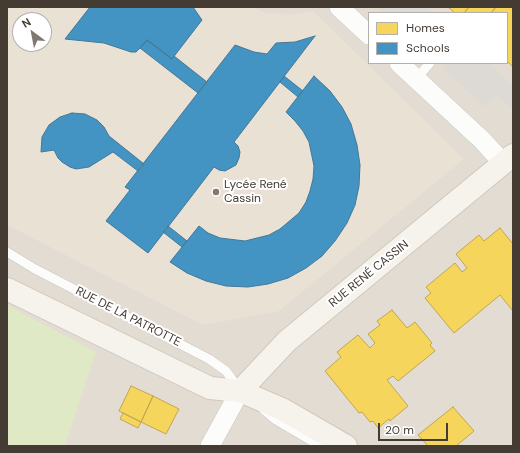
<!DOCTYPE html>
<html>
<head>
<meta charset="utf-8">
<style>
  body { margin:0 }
  #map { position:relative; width:520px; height:453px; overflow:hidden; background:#eeebe6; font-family:"DM Sans",sans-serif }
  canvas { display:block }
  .frame { position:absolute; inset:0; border:8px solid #443b33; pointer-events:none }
  .legend { position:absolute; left:368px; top:12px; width:140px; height:52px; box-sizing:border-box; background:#fff; border:1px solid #b4b1ad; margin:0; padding:5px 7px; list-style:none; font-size:12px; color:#443b33 }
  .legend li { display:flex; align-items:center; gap:8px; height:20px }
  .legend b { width:20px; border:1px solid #b4b1ad }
  .north { position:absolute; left:12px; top:12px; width:40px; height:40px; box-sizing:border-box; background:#fff; border:1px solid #b4b1ad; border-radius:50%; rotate:328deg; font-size:11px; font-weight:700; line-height:16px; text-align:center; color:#443b33 }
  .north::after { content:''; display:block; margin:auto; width:14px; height:18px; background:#807972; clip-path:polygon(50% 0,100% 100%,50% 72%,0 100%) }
  .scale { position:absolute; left:378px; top:423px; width:70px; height:18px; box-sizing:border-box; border:2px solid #443b33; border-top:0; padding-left:5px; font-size:12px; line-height:14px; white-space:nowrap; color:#443b33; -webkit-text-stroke:3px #fff; paint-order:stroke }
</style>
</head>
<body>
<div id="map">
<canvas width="520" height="453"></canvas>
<div class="frame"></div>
<ul class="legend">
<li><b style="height:11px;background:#f6d55c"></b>Homes</li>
<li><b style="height:11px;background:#4393c3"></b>Schools</li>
</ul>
<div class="north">N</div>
<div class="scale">20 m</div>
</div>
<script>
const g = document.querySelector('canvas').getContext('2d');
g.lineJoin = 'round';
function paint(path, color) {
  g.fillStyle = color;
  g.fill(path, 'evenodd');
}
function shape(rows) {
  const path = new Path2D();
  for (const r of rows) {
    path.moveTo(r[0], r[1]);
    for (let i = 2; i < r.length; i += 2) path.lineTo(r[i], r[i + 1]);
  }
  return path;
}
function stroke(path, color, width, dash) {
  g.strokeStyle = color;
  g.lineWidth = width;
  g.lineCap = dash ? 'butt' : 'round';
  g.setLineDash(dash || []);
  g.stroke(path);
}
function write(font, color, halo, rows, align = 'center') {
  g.font = font + ' "DM Sans",sans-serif';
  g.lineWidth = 4;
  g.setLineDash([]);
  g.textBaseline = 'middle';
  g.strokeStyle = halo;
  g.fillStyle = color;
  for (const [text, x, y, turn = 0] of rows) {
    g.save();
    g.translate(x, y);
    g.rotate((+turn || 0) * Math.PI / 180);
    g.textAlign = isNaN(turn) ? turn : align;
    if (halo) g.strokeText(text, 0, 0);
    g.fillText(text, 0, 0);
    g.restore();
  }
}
const residential = shape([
  [7,7,513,7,513,446,7,446],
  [369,13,507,13,507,63,369,63],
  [20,20,44,20,44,44,20,44]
]);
const education = shape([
  [7,7,253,7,265,13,293,14,313,11,464,159,279,311,203,325,7,225],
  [20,20,44,20,44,44,20,44]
]);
const green = shape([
  [7,305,96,352,65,446,7,446]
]);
const parking = shape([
  [377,7,427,7,434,13,383,13],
  [447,63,488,63,513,86,513,104,510,107,497,94,485,107,443,68]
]);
const homes = shape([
  [448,7,469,7,464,13,455,13,448,7],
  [469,7,496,7,491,13,464,13,469,7],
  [496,7,513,7,513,67,507,61,507,13,491,13,496,7],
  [500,228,513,244,513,311,500,295,454,333,425,298,431,293,426,287,455,263,462,272,467,268,456,254,479,235,484,241,500,228],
  [392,310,407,328,415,322,432,343,430,345,435,351,398,381,393,376,387,380,408,406,390,421,389,419,378,428,373,421,370,422,362,412,359,413,325,371,341,357,337,352,358,335,370,348,375,343,368,334,380,325,377,321,392,310],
  [131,386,153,396,141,422,119,411,131,386],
  [153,396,179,409,166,434,141,422,153,396],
  [453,407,474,431,456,446,428,446,418,435,453,407],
  [123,413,141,422,138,428,120,419,123,413]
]);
const schools = shape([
  [90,7,193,7,202,20,172,59,147,40,140,48,136,52,131,52,104,43,65,39,90,7],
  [315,36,234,142,238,146,240,152,239,158,236,165,225,171,219,170,214,167,148,253,106,221,130,190,125,187,235,45,254,52,267,54,276,43,295,42,315,36],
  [147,40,172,59,174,56,207,82,198,93,140,48,147,40],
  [284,76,303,91,298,97,280,82,284,76],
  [314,76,330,91,342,107,351,124,357,145,360,165,359,186,355,205,347,223,335,241,322,256,306,268,288,278,268,284,248,287,226,286,206,281,187,273,170,262,199,226,208,233,220,238,245,241,269,235,280,229,299,213,306,202,310,191,313,179,314,166,309,142,303,131,295,121,286,112,314,76],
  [72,113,85,114,97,120,104,127,109,136,144,164,138,171,113,152,89,167,76,169,70,167,62,162,58,158,54,150,41,152,42,137,49,125,60,117,72,113],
  [168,226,187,241,182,247,163,232,168,226]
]);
const lane = shape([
  [416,79,430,63],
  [7,252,35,269,209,359,226,371,239,389],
  [263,409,276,420,320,446]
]);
const street = shape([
  [339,7,369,35],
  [399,63,482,140,503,163],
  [210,446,240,391]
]);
const secondary = shape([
  [7,289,210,388,240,391,282,409,346,446],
  [240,391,287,341,513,155]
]);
const markers = [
  [216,192,4,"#807972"]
];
const poiNames = [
  ["Lycée René",224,185],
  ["Cassin",224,199]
];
const streetNames = [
  ["RUE RENÉ CASSIN",369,274,-39],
  ["RUE DE LA PATROTTE",128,317,27]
];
paint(residential, '#e3dcd3');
paint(education, '#eae1d5');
paint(green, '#e0e9c5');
paint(parking, '#dddad6');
paint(homes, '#f6d55c');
stroke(homes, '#c1a750', 1);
paint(schools, '#4393c3');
stroke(schools, '#437998', 1);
stroke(lane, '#cac7c2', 10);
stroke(street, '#cac7c2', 20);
stroke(secondary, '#cfc8be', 24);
stroke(lane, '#fcfcfb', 9);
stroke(street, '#fcfcfb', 19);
stroke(secondary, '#f6f3ed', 22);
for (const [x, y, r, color] of markers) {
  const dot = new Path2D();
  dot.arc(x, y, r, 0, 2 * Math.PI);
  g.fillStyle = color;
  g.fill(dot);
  stroke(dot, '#fff', 1.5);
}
write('12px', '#443b33', '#fff', poiNames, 'left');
write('12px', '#443b33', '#fff', streetNames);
</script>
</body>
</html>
